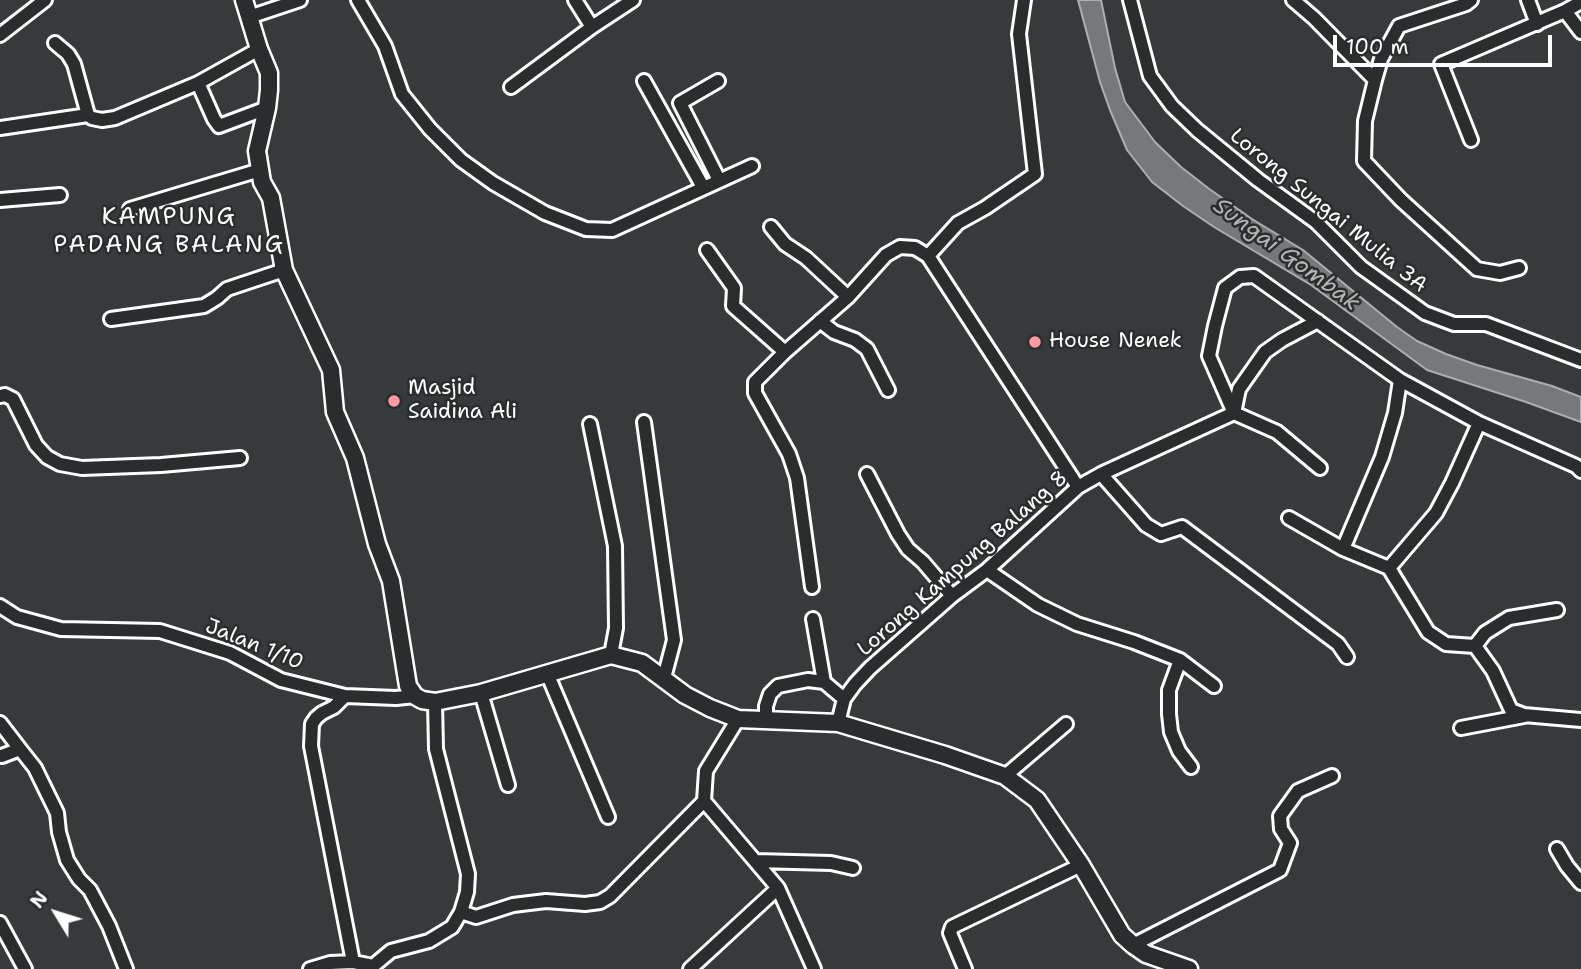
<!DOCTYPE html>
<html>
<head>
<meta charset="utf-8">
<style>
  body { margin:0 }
  #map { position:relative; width:1581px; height:969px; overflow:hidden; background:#373a3b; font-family:"Shantell Sans",sans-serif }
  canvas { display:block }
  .north { position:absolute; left:21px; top:878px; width:70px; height:70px; -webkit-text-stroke:5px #2a2d2e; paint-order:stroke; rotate:308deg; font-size:19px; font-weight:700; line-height:28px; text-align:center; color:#fff }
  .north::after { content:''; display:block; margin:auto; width:24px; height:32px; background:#fff; clip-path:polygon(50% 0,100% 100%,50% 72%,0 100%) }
  .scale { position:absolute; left:1333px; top:35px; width:219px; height:32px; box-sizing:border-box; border:4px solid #fff; border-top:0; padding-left:9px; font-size:21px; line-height:24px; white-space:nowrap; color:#fff; -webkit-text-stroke:5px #2a2d2e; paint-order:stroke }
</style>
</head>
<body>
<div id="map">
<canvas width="1581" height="969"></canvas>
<div class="north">N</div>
<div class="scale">100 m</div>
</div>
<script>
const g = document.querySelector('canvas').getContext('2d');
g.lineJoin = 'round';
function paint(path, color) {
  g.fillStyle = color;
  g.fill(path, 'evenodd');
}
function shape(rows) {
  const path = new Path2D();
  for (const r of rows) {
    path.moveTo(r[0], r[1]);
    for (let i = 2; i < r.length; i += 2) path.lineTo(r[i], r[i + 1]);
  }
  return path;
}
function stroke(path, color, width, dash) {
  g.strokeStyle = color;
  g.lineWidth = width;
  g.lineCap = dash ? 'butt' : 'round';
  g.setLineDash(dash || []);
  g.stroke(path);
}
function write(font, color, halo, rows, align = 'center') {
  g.font = font + ' "Shantell Sans",sans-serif';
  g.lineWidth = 5;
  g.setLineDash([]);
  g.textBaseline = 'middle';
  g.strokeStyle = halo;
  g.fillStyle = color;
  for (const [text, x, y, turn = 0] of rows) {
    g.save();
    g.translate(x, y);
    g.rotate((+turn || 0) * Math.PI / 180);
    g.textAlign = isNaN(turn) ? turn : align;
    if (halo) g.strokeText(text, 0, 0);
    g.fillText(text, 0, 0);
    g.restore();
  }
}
const water = shape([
  [1078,0,1101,0,1115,68,1125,102,1155,142,1181,167,1208,188,1252,219,1303,250,1397,327,1417,341,1446,354,1477,365,1552,386,1581,397,1581,422,1526,402,1427,370,1311,285,1214,227,1183,206,1152,182,1127,150,1110,110,1100,82,1078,0]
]);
const minor = shape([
  [358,0,385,46,402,94,430,129,461,160,493,183,545,213,586,229,612,230,752,166],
  [575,0,592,27],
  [1130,0,1150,76,1172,106,1197,130,1258,180,1316,222,1361,267,1425,313,1454,324,1486,324,1581,360],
  [1293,0,1314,18,1375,80],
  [1471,0,1466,4,1399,26,1381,59,1375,80,1365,121,1364,161,1401,200,1477,269,1500,273,1519,268],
  [1528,0,1537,24],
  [1565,11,1581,2],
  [249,17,300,0],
  [0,35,45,0],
  [55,43,68,54,74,64,88,115],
  [644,81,703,187],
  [718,81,680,103,719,180],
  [198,83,214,119,219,126,267,108],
  [511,87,592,27,633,0],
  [0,128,88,115,92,118,102,120,115,118,198,83,259,49],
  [1471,140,1441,64,1565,11,1581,32],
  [0,200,60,195],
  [130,209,260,170],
  [771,227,785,244,806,258,848,297],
  [707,250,734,288,733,306,785,352],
  [928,256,958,223,985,208,1035,174,1019,34,1024,0],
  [111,319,204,306,217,298,227,289,284,270],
  [820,321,834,332,855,340,867,349,888,390],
  [0,396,5,395,13,399,36,445,47,457,60,464,82,468,161,465,240,458],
  [1234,413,1209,356,1215,326,1225,288,1240,277,1254,276,1400,380,1479,423,1576,466,1581,471],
  [1234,413,1239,389,1265,352,1282,340,1318,321],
  [644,422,674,640,664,678],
  [590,424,615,546,616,628,611,655],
  [867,474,898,534,908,549,923,562,952,596],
  [1101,474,1146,525,1161,534,1182,527,1338,644,1347,657],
  [1289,518,1343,549,1389,568,1428,632,1446,644,1475,646,1493,671,1511,710,1524,715,1581,720],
  [1343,549,1382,457,1395,413,1400,380],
  [1389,568,1436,513,1452,483,1479,423],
  [987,570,1038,605,1077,624,1134,642,1180,660,1214,686],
  [812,587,797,478,789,454,755,393,755,382,785,352,848,297,886,255,900,247,915,248,928,256,1078,487],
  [0,606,17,617,61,629,160,631,230,653,281,680,345,696,396,698,415,696],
  [813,619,824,682,844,699],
  [1475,646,1485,633,1509,618,1557,610],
  [1180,660,1169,690,1169,714,1171,732,1179,751,1191,767],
  [547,673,608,817],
  [481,693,508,785],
  [345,696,334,707,322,713,316,718,312,724,311,746,353,962],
  [738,719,706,771,704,801,778,888,814,969],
  [766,719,766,706,770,694,778,686,808,680,824,682],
  [0,723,20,749],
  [838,723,844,699,855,684,870,668,952,596,987,570,1078,487,1101,474,1234,413,1277,432,1320,468],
  [1461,728,1524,716],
  [2,756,20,749,35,768,57,813,59,832,67,860,79,879,90,890,109,926,126,969],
  [1005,776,1066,724],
  [1557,849,1567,866,1581,883],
  [756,861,831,863,853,868],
  [461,912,476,917,513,905,546,901,585,904,600,902,610,896,704,801],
  [0,923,25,969],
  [1133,945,1280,870,1290,843,1281,829,1280,816,1298,791,1332,776],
  [310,969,330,963,353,962,373,966],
  [371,969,373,966,391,951,429,941,452,927,461,912,467,892,468,874,436,749,435,702],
  [690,969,778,888],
  [965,969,950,933,952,927,1081,865]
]);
const tertiary = shape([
  [244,0,259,49,269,73,269,90,267,108,257,151,262,182,271,198,284,270,331,370,335,412,355,458,377,544,391,581,408,686,415,696,422,700,435,702,481,693,611,655,642,663,685,695,710,708,738,719,838,723,945,755,1005,776,1037,800,1081,865,1122,935,1133,945,1146,954,1189,969]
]);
const markers = [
  [1035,342,7,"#ff9aa2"],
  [394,401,7,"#ff9aa2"]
];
const streetNames = [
  ["Lorong Sungai Mulia 3A",1328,211,39],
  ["Lorong Kampung Balang 8",963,564,-41],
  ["Jalan 1/10",254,645,22]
];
const poiNames = [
  ["House Nenek",1049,342],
  ["Masjid",408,389],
  ["Saidina Ali",408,413]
];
const waterNames = [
  ["Sungai Gombak",1286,255,36]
];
const quarterNames = [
  ["KAMPUNG",169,218],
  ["PADANG BALANG",169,246]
];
paint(water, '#767879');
stroke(water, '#adaeaf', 2);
stroke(minor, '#fff', 18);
stroke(tertiary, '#fff', 21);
stroke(minor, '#2a2d2e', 12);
stroke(tertiary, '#2a2d2e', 16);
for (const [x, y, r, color] of markers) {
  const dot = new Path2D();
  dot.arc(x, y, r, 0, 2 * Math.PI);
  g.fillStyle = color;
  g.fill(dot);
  stroke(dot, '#2a2d2e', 2.5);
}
write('21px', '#fff', '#2a2d2e', streetNames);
write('21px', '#fff', '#2a2d2e', poiNames, 'left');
write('italic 23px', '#b4b5b5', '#2a2d2e', waterNames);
g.letterSpacing = '2px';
write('24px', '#fff', '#2a2d2e', quarterNames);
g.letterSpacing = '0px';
</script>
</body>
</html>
